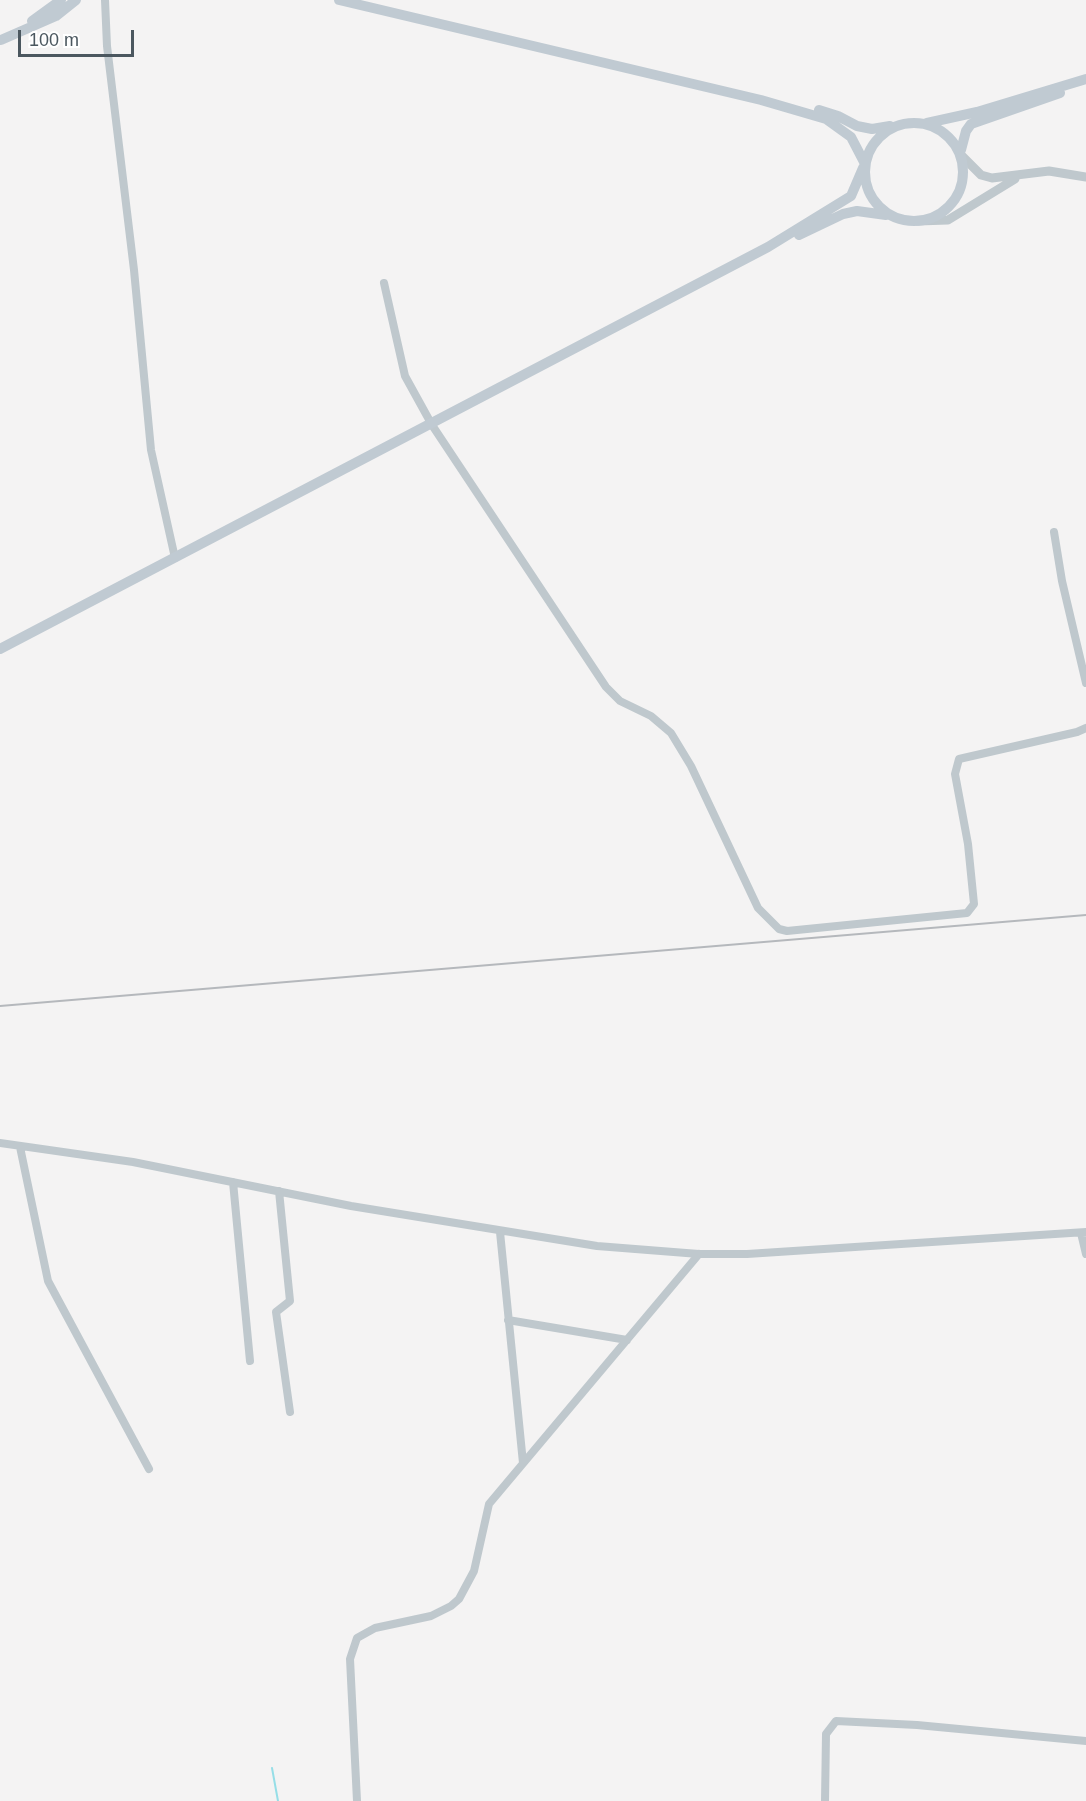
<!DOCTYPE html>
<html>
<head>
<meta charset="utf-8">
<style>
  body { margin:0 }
  #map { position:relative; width:1086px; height:1801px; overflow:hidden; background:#f4f3f3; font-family:Helvetica,sans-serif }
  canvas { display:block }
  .scale { position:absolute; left:18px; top:30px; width:116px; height:27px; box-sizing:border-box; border:3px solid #4b575f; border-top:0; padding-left:8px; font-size:18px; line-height:21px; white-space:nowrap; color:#4b575f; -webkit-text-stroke:4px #fff; paint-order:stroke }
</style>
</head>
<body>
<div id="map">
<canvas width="1086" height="1801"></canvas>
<div class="scale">100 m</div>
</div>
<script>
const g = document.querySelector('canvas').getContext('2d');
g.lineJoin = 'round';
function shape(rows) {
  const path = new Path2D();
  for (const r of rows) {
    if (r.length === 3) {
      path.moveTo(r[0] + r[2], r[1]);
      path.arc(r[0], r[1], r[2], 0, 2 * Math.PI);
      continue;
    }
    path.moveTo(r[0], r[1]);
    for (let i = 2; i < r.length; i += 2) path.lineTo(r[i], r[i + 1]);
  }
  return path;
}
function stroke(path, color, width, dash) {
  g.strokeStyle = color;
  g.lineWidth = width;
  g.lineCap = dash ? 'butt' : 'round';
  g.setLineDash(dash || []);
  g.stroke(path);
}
const stream = shape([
  [272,1768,278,1801]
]);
const minor = shape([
  [105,0,107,46,134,270,151,450,175,558],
  [384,283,405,376,432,425,606,687,620,701,651,716,671,733,691,766,758,908,779,929,787,931,967,913,974,904,968,844,955,774,959,759,1077,732,1086,728],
  [1054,532,1062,581,1086,683],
  [0,1143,133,1162,351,1206,597,1246,699,1254,747,1254,1086,1232],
  [20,1147,48,1281,149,1469],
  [233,1182,250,1361],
  [279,1191,290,1301,276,1312,290,1412],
  [500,1232,523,1463],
  [1081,1233,1086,1254],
  [508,1320,627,1340],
  [357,1801,350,1659,357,1638,375,1628,431,1616,451,1606,459,1599,474,1571,489,1504,699,1254],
  [825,1801,826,1734,836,1721,917,1725,1086,1741]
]);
const tertiary = shape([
  [962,156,981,175,992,178,1049,171,1086,177],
  [918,221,948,220,1015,179]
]);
const secondary = shape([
  [339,0,761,100,826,119,851,137,864,162],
  [32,21,61,0],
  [1,40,56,16,76,0],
  [819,110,838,116,857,126,872,129,890,126],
  [914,172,49],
  [927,123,977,112,1086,79],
  [961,150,966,131,971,124,1060,93],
  [799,235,843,214,857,211,886,215],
  [0,649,768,247,851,196,863,168]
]);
const rail = shape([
  [0,1006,1086,915]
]);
stroke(stream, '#96dee7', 2);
stroke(minor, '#bfc8cd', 8);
stroke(tertiary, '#bfc8cd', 9);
stroke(secondary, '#c0cad2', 10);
stroke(rail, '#b5b8bc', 2);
</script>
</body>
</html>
